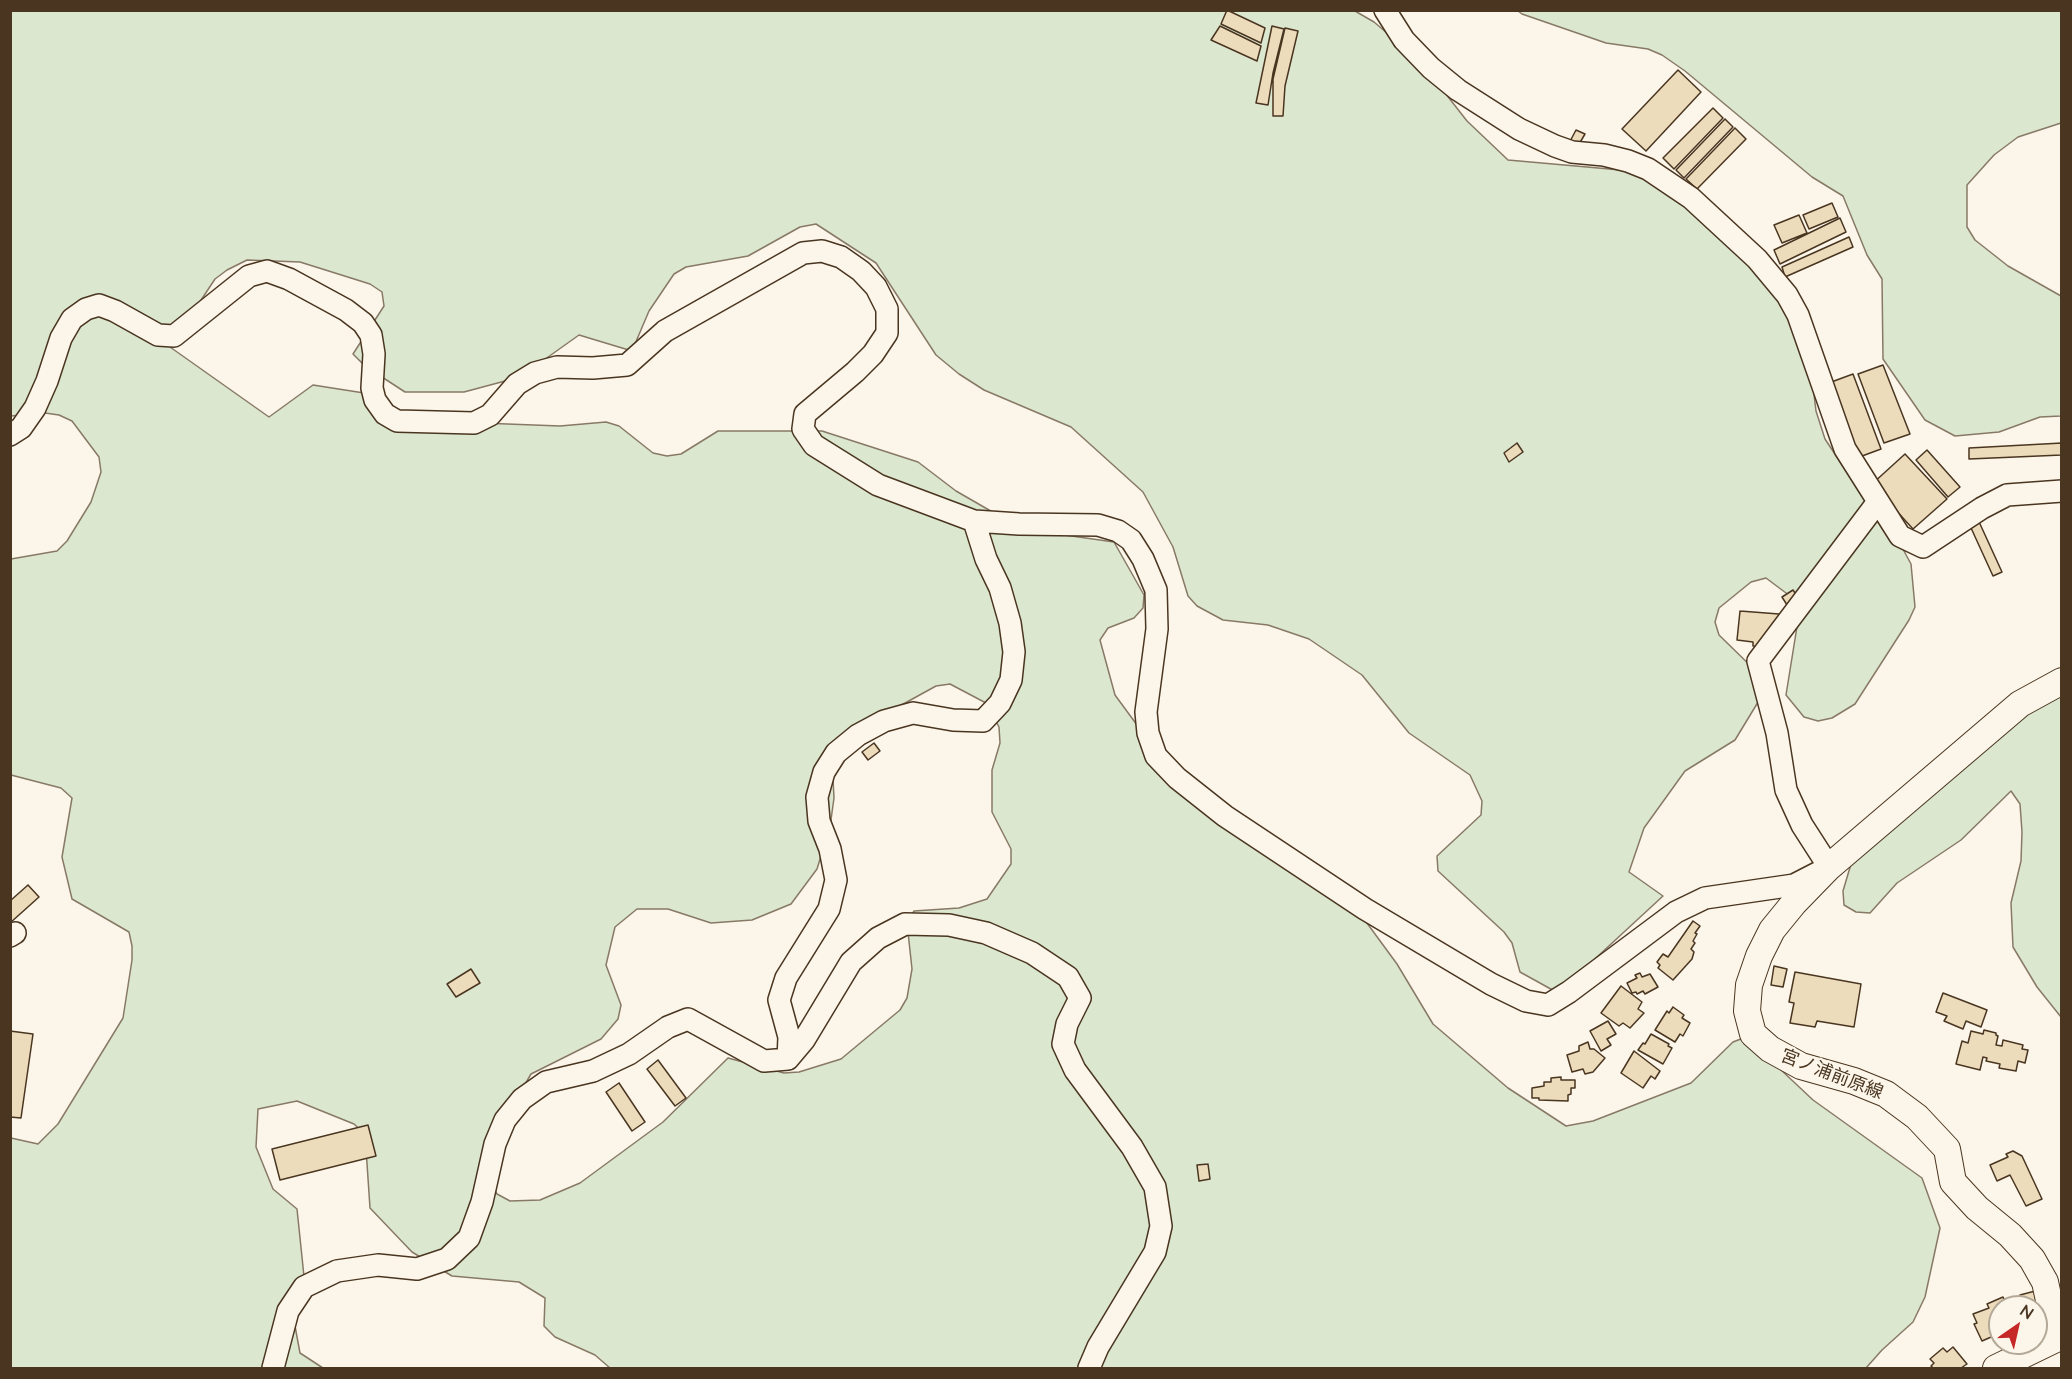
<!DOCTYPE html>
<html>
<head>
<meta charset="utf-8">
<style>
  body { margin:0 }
  #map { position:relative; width:2072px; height:1379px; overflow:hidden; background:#fbf6e9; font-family:Lato,sans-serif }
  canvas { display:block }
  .frame { position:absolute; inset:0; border:12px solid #4a3520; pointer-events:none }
  .north { position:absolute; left:1988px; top:1295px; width:60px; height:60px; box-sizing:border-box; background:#fbf6e9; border:2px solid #b4a999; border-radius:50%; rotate:34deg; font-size:16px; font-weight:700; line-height:24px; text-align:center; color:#4a3520 }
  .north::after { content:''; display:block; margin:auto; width:21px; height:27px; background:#c62828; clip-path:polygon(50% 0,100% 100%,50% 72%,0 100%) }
</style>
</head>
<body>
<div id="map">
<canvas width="2072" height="1379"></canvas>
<div class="frame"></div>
<div class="north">N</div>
</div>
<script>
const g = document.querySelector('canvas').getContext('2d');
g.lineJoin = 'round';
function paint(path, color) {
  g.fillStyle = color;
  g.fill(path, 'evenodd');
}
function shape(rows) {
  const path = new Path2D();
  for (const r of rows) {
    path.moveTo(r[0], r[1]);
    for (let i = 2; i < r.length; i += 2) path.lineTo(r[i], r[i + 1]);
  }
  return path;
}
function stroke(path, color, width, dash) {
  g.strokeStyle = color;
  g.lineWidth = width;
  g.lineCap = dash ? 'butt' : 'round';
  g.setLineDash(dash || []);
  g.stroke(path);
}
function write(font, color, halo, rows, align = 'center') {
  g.font = font + ' Lato,"Noto Sans JP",sans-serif';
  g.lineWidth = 4.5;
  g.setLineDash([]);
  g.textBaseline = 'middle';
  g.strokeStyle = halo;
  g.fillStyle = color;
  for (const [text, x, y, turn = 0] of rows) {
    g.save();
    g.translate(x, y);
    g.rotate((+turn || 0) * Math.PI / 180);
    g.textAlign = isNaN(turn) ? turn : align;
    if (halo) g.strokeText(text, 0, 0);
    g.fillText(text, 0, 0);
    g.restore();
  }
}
const green = shape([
  [11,11,1355,11,1374,22,1420,61,1467,121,1508,160,1632,171,1722,225,1765,268,1811,370,1816,411,1825,439,1860,492,1891,527,1911,564,1915,607,1909,620,1855,704,1832,718,1818,721,1804,717,1786,695,1800,608,1790,596,1766,578,1751,582,1719,608,1715,622,1719,635,1761,676,1766,689,1735,740,1685,771,1644,828,1629,872,1663,896,1558,993,1520,972,1512,943,1504,932,1438,871,1437,856,1481,815,1482,801,1470,775,1409,733,1362,675,1309,639,1268,625,1223,620,1197,606,1188,596,1173,547,1143,492,1071,427,984,390,959,374,936,355,876,263,816,224,800,227,748,256,686,267,674,274,649,311,632,351,579,335,520,377,464,392,405,392,365,366,353,354,384,306,382,292,370,284,300,262,247,260,227,270,215,279,170,347,269,417,313,385,364,393,398,414,455,422,560,426,606,422,619,426,653,453,667,456,681,454,718,431,822,431,918,462,956,491,1022,529,1114,542,1144,595,1143,608,1134,618,1108,628,1100,640,1115,695,1173,774,1353,904,1397,964,1433,1024,1508,1088,1566,1126,1593,1121,1691,1083,1733,1042,1746,1037,1813,1100,1922,1178,1940,1228,1925,1297,1913,1322,1882,1350,1866,1368,610,1368,595,1355,555,1337,544,1326,545,1298,519,1282,452,1276,412,1252,370,1208,365,1134,354,1124,297,1101,258,1109,256,1147,273,1189,297,1209,305,1286,295,1326,300,1353,323,1368,11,1368,11,1138,38,1144,58,1124,123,1018,132,960,132,946,129,932,72,899,62,857,72,798,61,788,11,775,11,559,57,551,67,541,91,502,101,472,99,457,72,421,59,415,45,413,11,416,11,11],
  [950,684,986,703,999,727,1000,743,992,770,992,812,1011,849,1011,864,987,899,959,908,914,911,907,923,912,969,907,998,900,1010,841,1059,799,1072,784,1073,728,1058,663,1122,580,1183,540,1200,510,1201,497,1194,490,1182,487,1150,531,1074,601,1039,618,1019,621,1005,606,965,615,927,637,909,668,909,711,923,752,920,791,904,817,869,830,827,834,798,832,759,836,741,936,686,950,684],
  [1518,11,2061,11,2061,123,2018,137,1994,155,1967,185,1967,227,1975,240,2008,266,2061,296,2061,416,2040,417,1999,432,1955,436,1925,420,1883,359,1882,279,1867,255,1843,196,1812,177,1685,71,1662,55,1648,49,1606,43,1522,14,1518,11],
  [2061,688,2061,1017,2037,987,2013,947,2011,903,2021,861,2022,832,2020,804,2011,791,1961,840,1897,883,1870,913,1856,912,1844,905,1843,891,1851,864,2021,706,2061,688]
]);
const building = shape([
  [1227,10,1265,28,1261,43,1221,24,1227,10],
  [1220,26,1261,46,1257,61,1211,40,1220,26],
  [1272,26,1284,29,1273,73,1268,105,1256,103,1272,26],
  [1285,28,1298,31,1285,86,1283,116,1273,116,1273,79,1285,28],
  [1678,70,1701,92,1646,151,1622,129,1678,70],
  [1713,108,1723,118,1674,169,1663,158,1713,108],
  [1725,119,1733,127,1684,178,1676,170,1725,119],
  [1735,128,1746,139,1697,189,1686,179,1735,128],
  [1576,130,1585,134,1575,151,1567,147,1576,130],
  [1832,203,1838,217,1809,229,1803,215,1832,203],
  [1799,215,1807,233,1782,243,1774,225,1799,215],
  [1840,218,1846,232,1780,264,1774,250,1840,218],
  [1849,237,1853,247,1785,277,1782,267,1849,237],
  [1883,365,1910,434,1884,443,1858,374,1883,365],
  [1853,374,1881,449,1854,459,1826,384,1853,374],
  [1517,443,1523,452,1509,462,1504,453,1517,443],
  [2062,443,2062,455,1969,459,1969,448,2062,443],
  [1927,450,1960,487,1948,497,1916,460,1927,450],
  [1905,454,1947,499,1913,529,1872,484,1905,454],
  [1975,513,2002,572,1993,576,1966,517,1975,513],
  [1793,590,1806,609,1794,616,1782,597,1793,590],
  [1740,611,1779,614,1776,642,1769,647,1753,646,1753,642,1737,640,1740,611],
  [874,743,880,751,868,760,862,752,874,743],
  [28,885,39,897,10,923,10,901,28,885],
  [1693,921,1700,926,1695,933,1697,934,1693,941,1695,943,1691,949,1694,952,1692,959,1673,980,1658,968,1660,965,1657,962,1663,954,1668,957,1693,921],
  [1774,966,1787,969,1783,987,1771,985,1774,966],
  [471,969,480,983,456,997,447,984,471,969],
  [1795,972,1861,984,1854,1027,1817,1021,1815,1027,1790,1023,1794,1003,1789,1002,1795,972],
  [1640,973,1642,977,1650,974,1658,987,1645,994,1643,991,1637,994,1636,992,1632,993,1627,983,1637,978,1635,975,1640,973],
  [1621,986,1642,1002,1638,1009,1644,1013,1630,1028,1623,1023,1619,1026,1601,1013,1621,986],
  [1943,993,1987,1010,1981,1027,1966,1021,1963,1029,1944,1021,1947,1016,1936,1012,1943,993],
  [1673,1007,1684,1015,1682,1018,1690,1023,1683,1036,1680,1034,1675,1042,1655,1030,1667,1011,1669,1013,1673,1007],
  [1608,1021,1616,1034,1607,1039,1611,1045,1601,1051,1590,1031,1608,1021],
  [1984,1030,1996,1033,1996,1035,1998,1036,1996,1045,2002,1046,2003,1040,2023,1045,2022,1049,2028,1050,2025,1063,2018,1061,2016,1071,1999,1068,2000,1064,1986,1061,1987,1058,1983,1057,1980,1070,1956,1064,1962,1041,1968,1043,1971,1031,1983,1034,1984,1030],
  [10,1031,33,1034,21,1118,10,1117,10,1031],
  [1651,1034,1669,1044,1668,1046,1672,1048,1663,1064,1638,1050,1643,1043,1645,1044,1651,1034],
  [1588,1042,1590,1049,1594,1049,1605,1058,1593,1072,1585,1074,1583,1069,1572,1072,1567,1055,1579,1051,1579,1046,1588,1042],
  [1634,1051,1660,1071,1655,1079,1651,1076,1643,1088,1621,1073,1634,1051],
  [658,1060,686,1098,675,1106,647,1069,658,1060],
  [1561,1077,1561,1080,1575,1080,1575,1088,1571,1088,1571,1094,1568,1095,1568,1101,1539,1100,1539,1098,1532,1098,1532,1088,1544,1086,1544,1082,1551,1082,1551,1078,1561,1077],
  [619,1083,645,1122,632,1131,606,1092,619,1083],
  [368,1125,376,1156,280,1180,272,1149,368,1125],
  [2013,1151,2022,1156,2042,1199,2026,1206,2010,1175,1997,1181,1990,1165,2008,1157,2006,1154,2013,1151],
  [1208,1164,1210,1179,1199,1181,1197,1165,1208,1164],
  [2039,1290,2040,1318,2036,1319,2036,1307,2023,1307,2020,1295,2039,1290],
  [2003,1297,2008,1307,2010,1307,2000,1307,2000,1339,1998,1334,1982,1341,1974,1324,1977,1323,1973,1314,1989,1308,1987,1304,2003,1297],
  [1953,1347,1967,1364,1961,1368,1933,1368,1931,1366,1934,1363,1930,1359,1943,1348,1947,1352,1953,1347]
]);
const minor = shape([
  [1385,10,1404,40,1431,68,1458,90,1519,129,1555,146,1572,152,1604,155,1628,161,1648,169,1691,198,1757,259,1787,295,1798,315,1845,449,1900,536,1923,547,1982,508,2007,495,2062,491],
  [10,435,21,428,35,408,47,381,61,338,72,319,86,309,99,305,115,311,158,335,174,336,249,276,267,271,289,279,346,310,363,323,371,335,374,354,372,388,375,400,385,414,397,421,474,423,490,415,517,384,535,373,557,367,593,368,627,365,665,331,803,253,822,251,841,257,861,271,876,287,887,309,887,333,873,354,855,372,805,414,803,429,814,445,878,485,974,521,1019,524,1098,525,1118,531,1131,540,1143,559,1156,590,1157,629,1146,712,1148,733,1156,756,1177,778,1225,816,1365,909,1491,984,1526,1001,1548,1005,1569,992,1676,912,1705,898,1794,885,1829,867,1802,825,1786,790,1777,733,1758,661,1877,503],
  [10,936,15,933],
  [788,1059,789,1037,779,1000,786,978,829,909,836,880,830,849,819,821,817,797,824,772,836,753,858,735,884,721,913,713,953,720,983,721,1000,703,1011,680,1014,652,1010,623,1000,588,986,559,974,521],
  [273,1368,288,1311,304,1287,337,1271,378,1265,417,1269,447,1259,469,1238,482,1202,495,1144,505,1120,522,1099,546,1082,593,1071,629,1054,668,1027,688,1019,764,1061,788,1059,804,1040,851,962,878,938,905,924,949,925,986,933,1032,953,1068,977,1080,998,1067,1024,1063,1044,1075,1070,1132,1147,1155,1187,1161,1226,1155,1252,1098,1347,1089,1368]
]);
const major = shape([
  [2057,1337,2045,1282,2032,1259,2010,1235,1977,1208,1953,1182,1947,1149,1917,1117,1886,1094,1854,1081,1801,1066,1770,1049,1753,1034,1747,1011,1749,985,1759,956,1772,930,1794,903,1829,867,2020,704,2062,681],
  [1996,1368,2062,1336]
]);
const streetNames = [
  ["宮ノ浦前原線",1832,1074,21]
];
paint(green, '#dce7d0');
stroke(green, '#887966', 1.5);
paint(building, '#ecdcbc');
stroke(building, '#4a3520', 1.5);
stroke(minor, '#4a3520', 24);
stroke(major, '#4a3520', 28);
stroke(minor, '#fbf6e9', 21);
stroke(major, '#fbf6e9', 26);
write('18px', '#4a3520', '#fbf6e9', streetNames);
</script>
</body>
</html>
